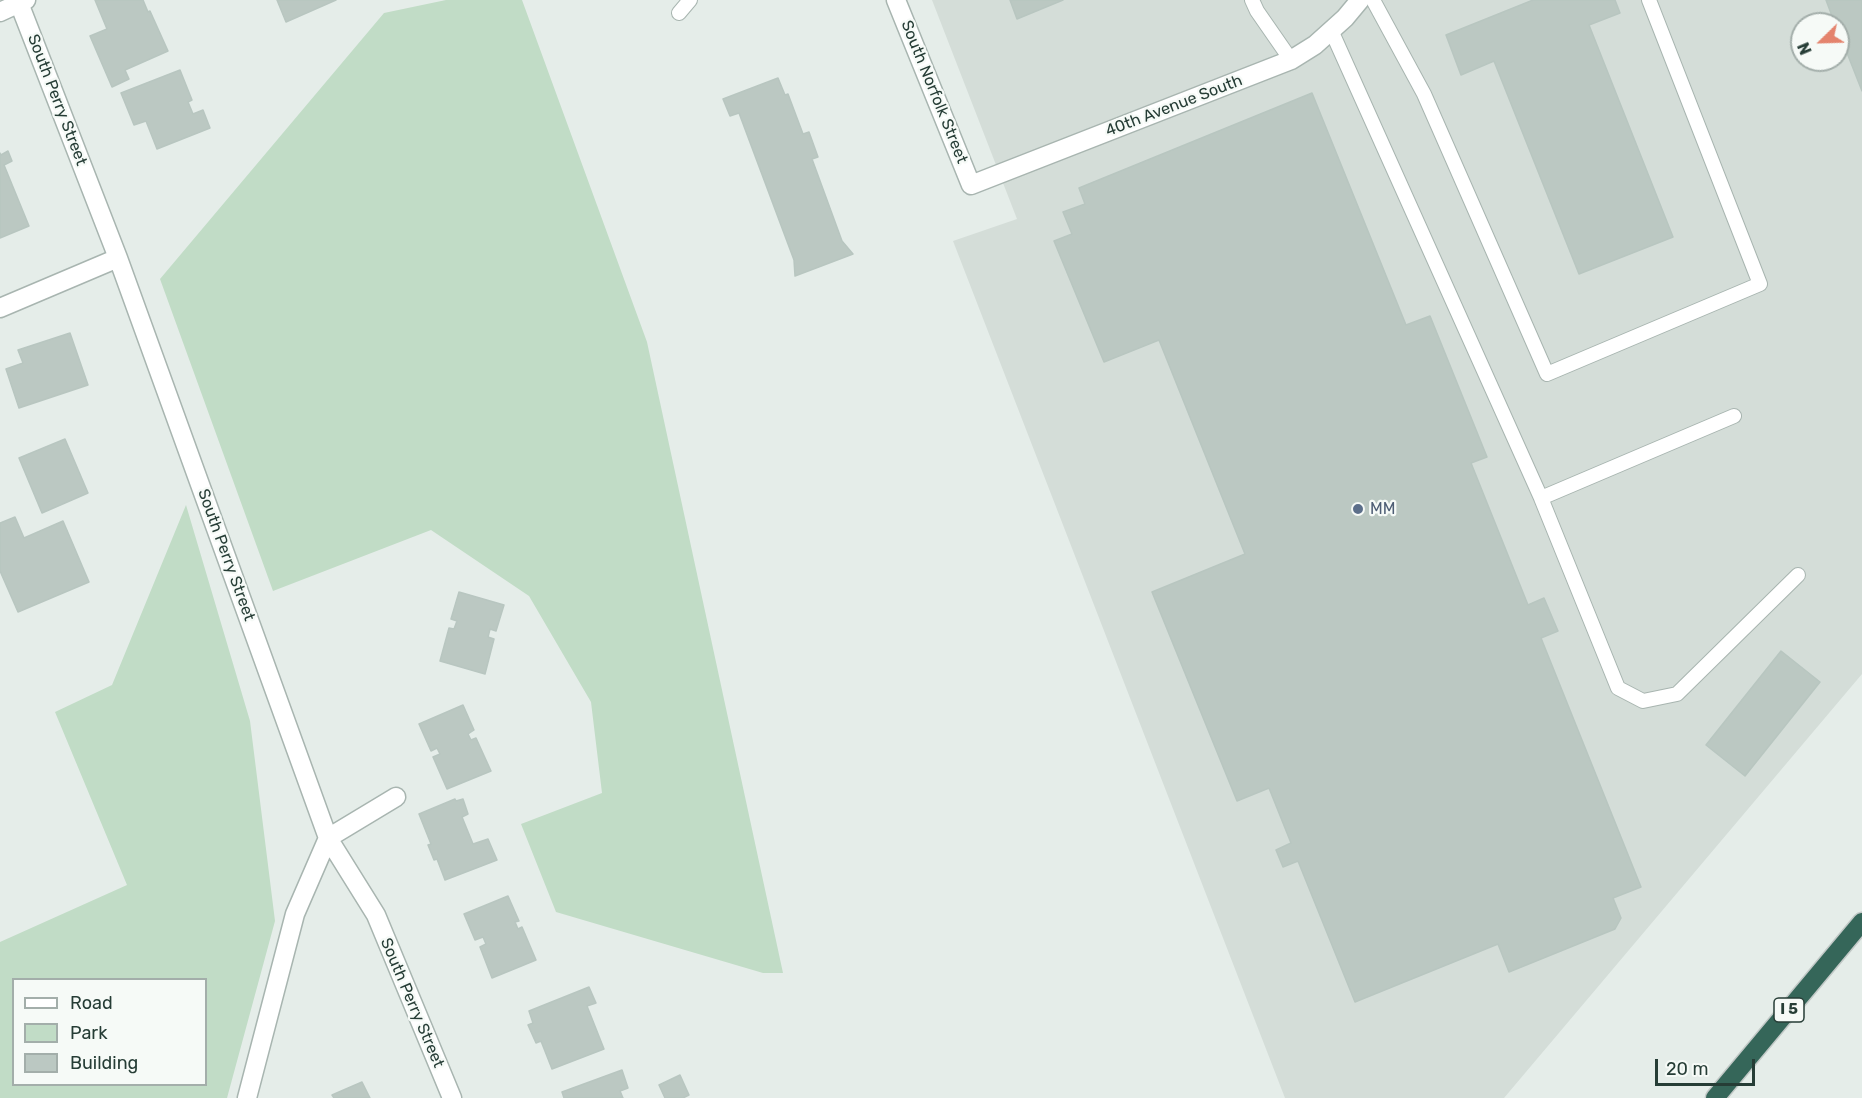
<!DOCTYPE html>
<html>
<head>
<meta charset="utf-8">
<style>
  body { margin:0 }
  #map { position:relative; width:1862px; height:1098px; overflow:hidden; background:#e5ede9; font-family:Rubik,sans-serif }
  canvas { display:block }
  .legend { position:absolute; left:12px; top:978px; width:195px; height:108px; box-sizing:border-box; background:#f6faf7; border:2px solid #a3aeaa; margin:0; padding:8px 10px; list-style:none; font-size:18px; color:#263d36 }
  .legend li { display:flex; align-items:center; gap:12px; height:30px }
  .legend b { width:30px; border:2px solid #a3aeaa }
  .north { position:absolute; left:1790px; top:12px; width:60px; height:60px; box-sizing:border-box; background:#f6faf7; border:2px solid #a3aeaa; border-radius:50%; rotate:247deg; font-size:16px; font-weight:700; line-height:24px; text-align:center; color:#263d36 }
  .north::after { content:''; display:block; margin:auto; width:21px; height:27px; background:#e4836d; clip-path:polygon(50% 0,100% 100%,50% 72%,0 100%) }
  .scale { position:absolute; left:1655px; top:1059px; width:100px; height:27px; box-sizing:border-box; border:3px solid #263d36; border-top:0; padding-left:8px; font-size:18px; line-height:21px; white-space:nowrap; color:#263d36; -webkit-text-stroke:4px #f6faf7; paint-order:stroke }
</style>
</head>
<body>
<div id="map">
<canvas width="1862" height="1098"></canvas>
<ul class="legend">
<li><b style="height:8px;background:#fff"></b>Road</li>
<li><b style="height:16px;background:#c1dcc6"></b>Park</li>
<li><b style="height:16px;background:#bbc8c2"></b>Building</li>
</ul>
<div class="north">N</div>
<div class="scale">20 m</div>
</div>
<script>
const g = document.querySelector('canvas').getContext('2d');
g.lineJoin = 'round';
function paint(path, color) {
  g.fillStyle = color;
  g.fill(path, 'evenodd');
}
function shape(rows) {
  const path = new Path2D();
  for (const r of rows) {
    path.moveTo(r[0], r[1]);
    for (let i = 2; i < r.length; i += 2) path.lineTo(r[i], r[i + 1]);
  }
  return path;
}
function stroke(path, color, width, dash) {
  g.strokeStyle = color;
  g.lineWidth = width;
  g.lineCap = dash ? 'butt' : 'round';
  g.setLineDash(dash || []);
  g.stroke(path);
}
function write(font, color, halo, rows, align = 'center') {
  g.font = font + ' Rubik,sans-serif';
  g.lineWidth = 4.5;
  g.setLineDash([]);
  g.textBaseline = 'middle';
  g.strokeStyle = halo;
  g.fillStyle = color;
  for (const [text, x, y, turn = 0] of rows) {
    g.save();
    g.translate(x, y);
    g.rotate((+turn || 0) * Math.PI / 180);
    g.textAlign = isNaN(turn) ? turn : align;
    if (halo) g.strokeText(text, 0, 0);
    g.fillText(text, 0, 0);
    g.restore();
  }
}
const built = shape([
  [932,0,1862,0,1862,674,1504,1098,1285,1098,953,241,1017,219],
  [1802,24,1838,24,1838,60,1802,60]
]);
const green = shape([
  [446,0,522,0,647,342,783,973,763,973,556,912,521,824,602,793,591,702,529,596,431,530,273,591,160,279,384,13],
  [186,505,250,721,275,921,227,1098,0,1098,0,942,127,885,55,712,112,685],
  [14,980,206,980,206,1084,14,1084]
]);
const building = shape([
  [95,0,143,0,148,12,150,11,168,51,125,70,129,79,112,87,90,36,107,29,95,0],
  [277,0,336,0,286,22,277,0],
  [1010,0,1063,0,1017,19,1010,0],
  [1533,0,1615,0,1620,13,1589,25,1673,237,1579,274,1494,61,1461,75,1446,35,1533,0],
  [1826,0,1862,0,1862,91,1838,30,1838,24,1835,24,1826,0],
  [180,70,192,100,188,102,193,114,203,110,210,128,157,149,146,121,134,125,121,93,180,70],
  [778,78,785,95,788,94,803,134,809,132,818,157,812,159,842,241,853,254,795,276,794,260,739,113,730,116,723,99,778,78],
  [1312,93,1406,325,1430,316,1487,457,1471,463,1528,605,1544,598,1558,631,1541,638,1641,887,1613,898,1621,918,1615,929,1509,972,1498,944,1355,1002,1298,861,1283,867,1276,850,1291,843,1269,788,1237,801,1152,592,1245,554,1159,340,1104,362,1054,241,1072,234,1063,212,1085,204,1079,188,1312,93],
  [8,151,12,161,4,165,29,226,0,238,0,153,1,155,8,151],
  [70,333,88,385,19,408,6,369,23,363,18,350,70,333],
  [65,439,88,493,42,513,19,458,65,439],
  [15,517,24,538,63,521,89,582,18,612,0,571,0,523,15,517],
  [459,592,504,605,496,631,490,629,488,637,494,639,485,674,440,661,449,628,454,629,457,621,451,619,459,592],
  [1781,651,1820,682,1745,776,1706,745,1781,651],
  [463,705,474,730,468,734,471,740,476,738,491,771,447,789,433,757,440,754,437,748,431,751,419,724,463,705],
  [455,799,456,801,463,799,468,814,462,817,473,844,488,839,497,860,445,880,437,859,434,860,428,845,431,844,419,814,455,799],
  [508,896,519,921,515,922,518,929,522,927,536,960,492,978,480,947,486,944,483,937,475,940,464,914,508,896],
  [589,987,596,1003,587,1006,604,1049,552,1069,541,1041,536,1043,528,1025,533,1023,529,1011,589,987],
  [622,1070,628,1088,620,1091,623,1098,564,1098,562,1092,622,1070],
  [680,1075,689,1095,683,1098,665,1098,659,1085,680,1075],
  [362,1082,370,1098,334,1098,332,1095,362,1082]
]);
const service = shape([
  [1252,0,1257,11,1291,60],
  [1373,0,1424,94,1547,374,1760,284,1649,0],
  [679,13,690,0],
  [1331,30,1541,498,1618,688,1643,701,1677,694,1798,575],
  [1541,498,1734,416]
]);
const minor = shape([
  [896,0,971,185,1291,60,1315,45,1345,18,1360,0],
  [19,3,118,258,328,838,376,915,452,1098],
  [0,12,26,0],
  [0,308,118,258],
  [247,1098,295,914,328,838,396,797]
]);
const motorway = shape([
  [1715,1098,1862,922]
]);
const markers = [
  [1358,509,6,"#5c6f8a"]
];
const shields = [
  [1789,1010,30]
];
const shieldNames = [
  ["I 5",1789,1010]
];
const streetNames = [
  ["South Norfolk Street",934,92,68],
  ["South Perry Street",57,100,69],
  ["40th Avenue South",1174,106,-21],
  ["South Perry Street",226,555,70],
  ["South Perry Street",412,1003,67]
];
const serviceNames = [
  ["MM",1370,509]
];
paint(built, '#d4ddd8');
paint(green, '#c1dcc6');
paint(building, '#bbc8c2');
stroke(building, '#b8c6c0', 1.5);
stroke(service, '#a8b5b0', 16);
stroke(minor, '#a8b5b0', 21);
stroke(motorway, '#c2c9c7', 21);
stroke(service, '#fff', 14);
stroke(minor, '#fff', 18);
stroke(motorway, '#356659', 18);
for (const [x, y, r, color] of markers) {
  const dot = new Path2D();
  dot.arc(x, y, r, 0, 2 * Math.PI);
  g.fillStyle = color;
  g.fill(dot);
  stroke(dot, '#f6faf7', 2);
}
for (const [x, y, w] of shields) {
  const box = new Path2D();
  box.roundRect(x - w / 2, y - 12, w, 24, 4.5);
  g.fillStyle = '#f6faf7';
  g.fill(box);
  stroke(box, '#263d36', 1.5);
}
write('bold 15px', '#263d36', null, shieldNames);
write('16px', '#263d36', '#f6faf7', streetNames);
write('16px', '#4e5e75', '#f6faf7', serviceNames, 'left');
</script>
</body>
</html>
